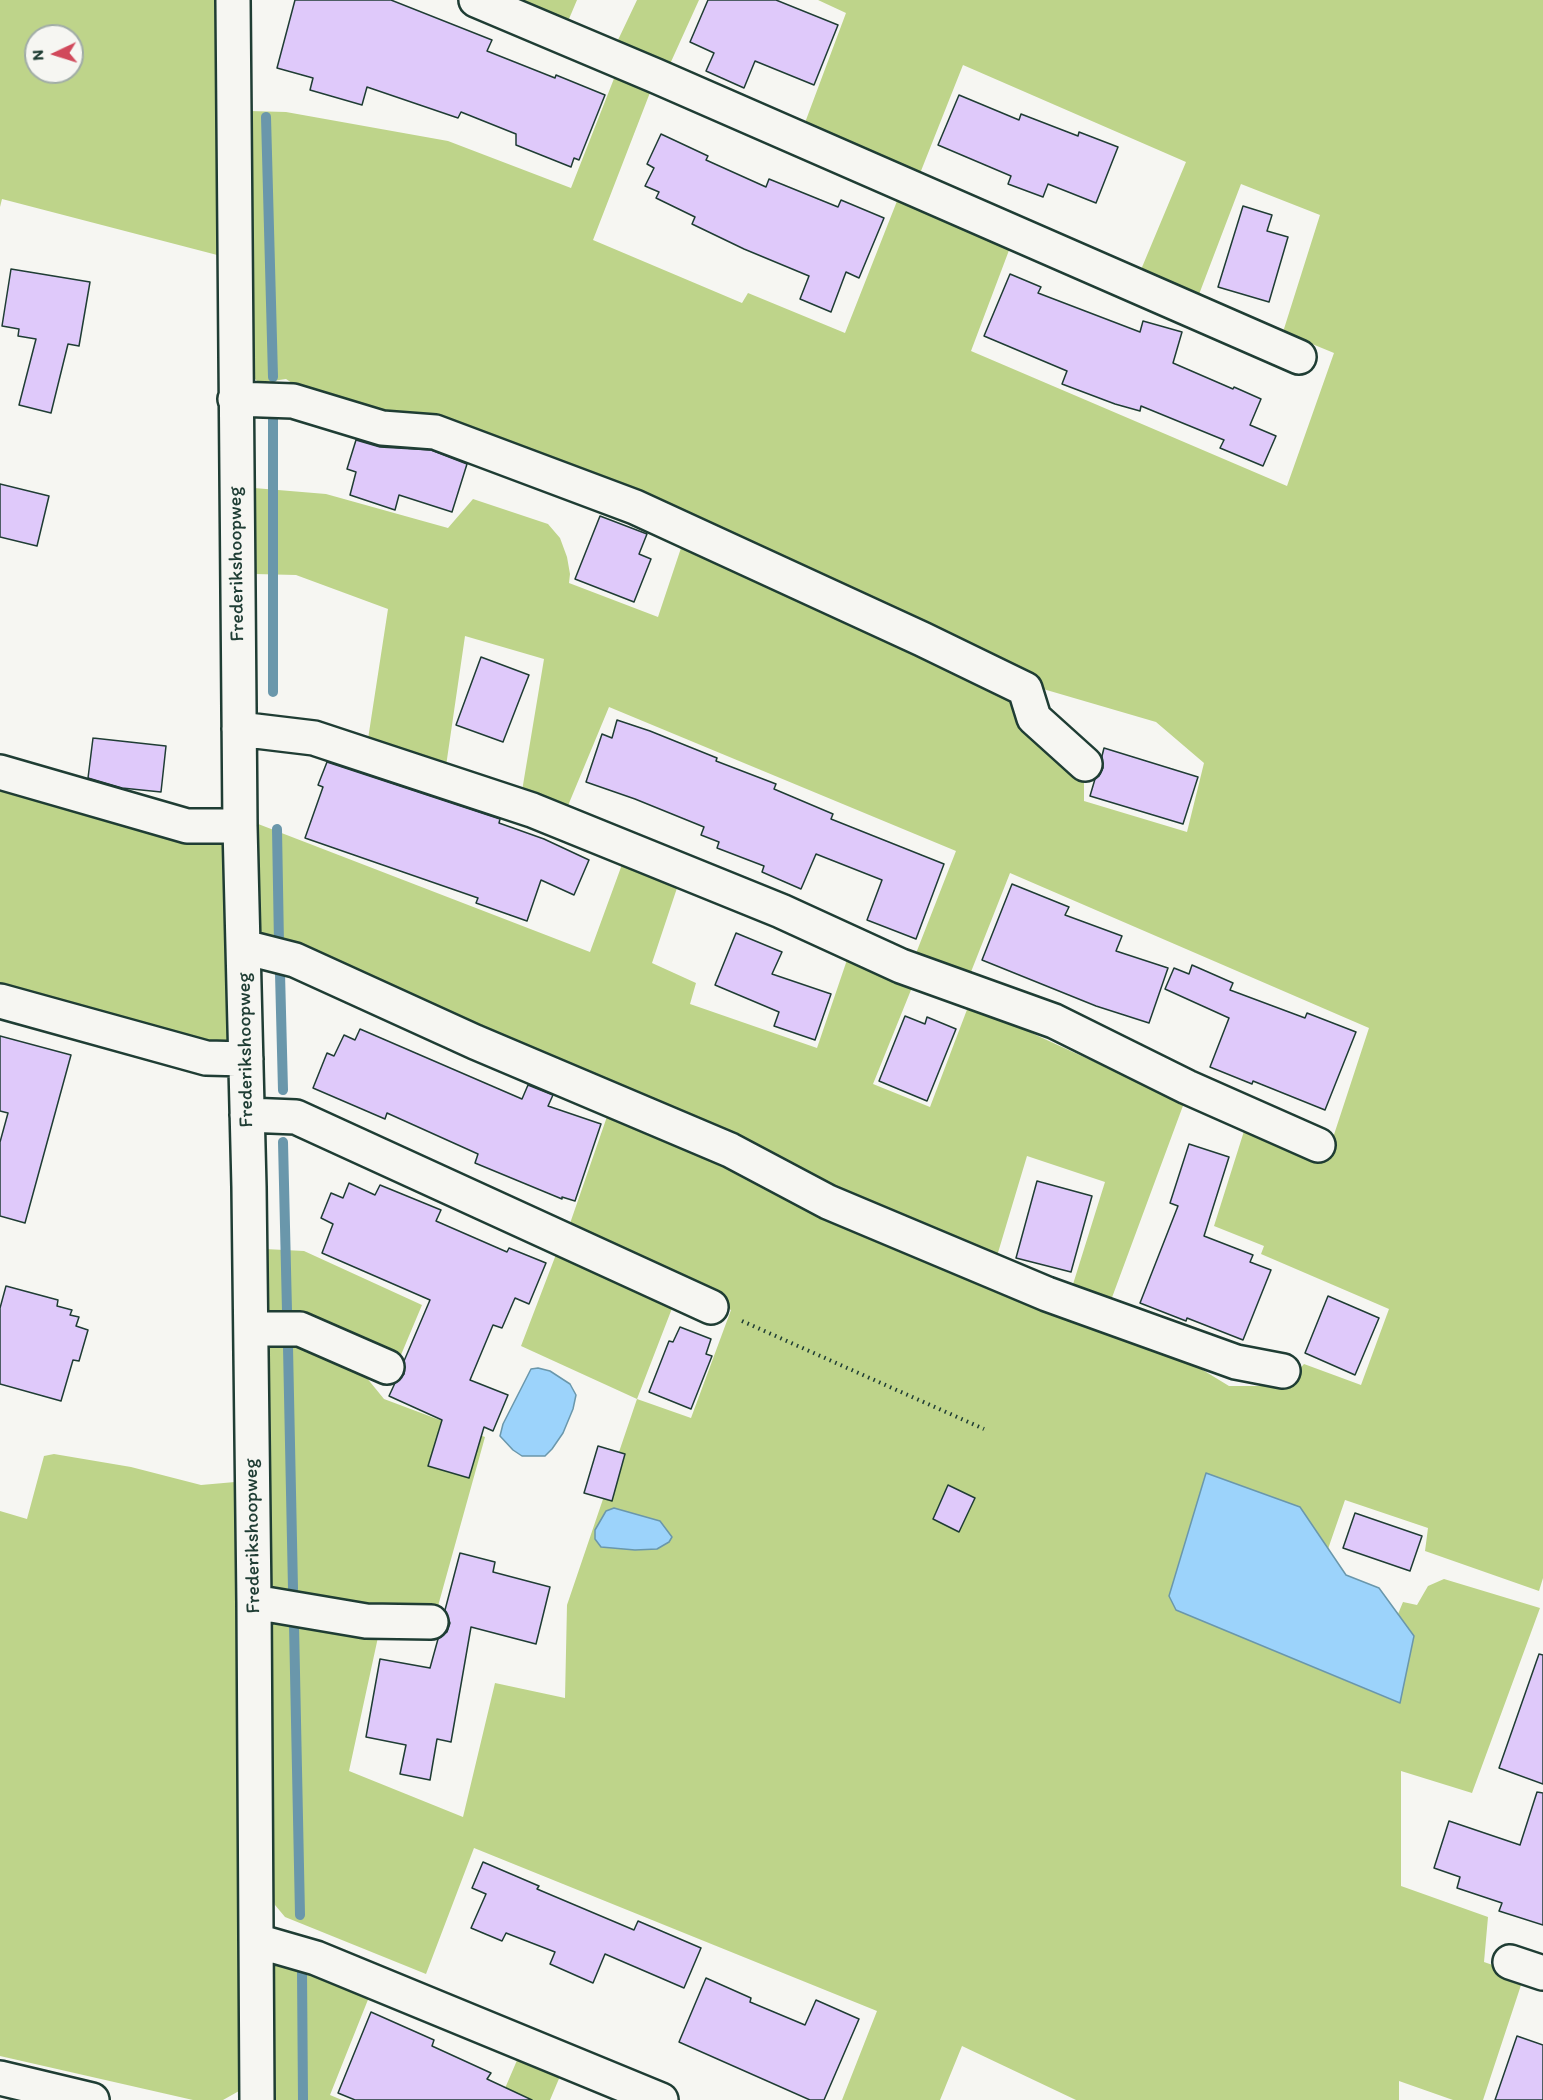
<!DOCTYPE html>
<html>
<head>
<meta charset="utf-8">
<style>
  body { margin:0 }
  #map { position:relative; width:1543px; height:2100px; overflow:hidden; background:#f6f6f2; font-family:Itim,sans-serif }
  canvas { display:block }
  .north { position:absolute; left:24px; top:24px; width:60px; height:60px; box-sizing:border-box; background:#f6f6f2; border:2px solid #a0aca6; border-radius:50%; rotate:266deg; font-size:16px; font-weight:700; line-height:24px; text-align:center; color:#1f3d34 }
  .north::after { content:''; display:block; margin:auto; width:21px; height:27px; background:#d1495b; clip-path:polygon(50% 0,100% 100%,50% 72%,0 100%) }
</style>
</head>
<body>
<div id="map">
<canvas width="1543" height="2100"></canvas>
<div class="north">N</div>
</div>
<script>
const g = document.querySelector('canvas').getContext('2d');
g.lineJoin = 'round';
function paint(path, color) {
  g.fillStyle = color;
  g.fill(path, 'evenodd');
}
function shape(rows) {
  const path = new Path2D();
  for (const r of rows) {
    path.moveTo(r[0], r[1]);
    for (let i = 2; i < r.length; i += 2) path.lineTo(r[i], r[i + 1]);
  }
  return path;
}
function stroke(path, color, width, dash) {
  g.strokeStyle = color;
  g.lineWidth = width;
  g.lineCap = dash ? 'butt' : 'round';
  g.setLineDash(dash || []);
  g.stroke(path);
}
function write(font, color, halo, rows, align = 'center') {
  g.font = font + ' Itim,sans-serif';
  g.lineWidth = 4.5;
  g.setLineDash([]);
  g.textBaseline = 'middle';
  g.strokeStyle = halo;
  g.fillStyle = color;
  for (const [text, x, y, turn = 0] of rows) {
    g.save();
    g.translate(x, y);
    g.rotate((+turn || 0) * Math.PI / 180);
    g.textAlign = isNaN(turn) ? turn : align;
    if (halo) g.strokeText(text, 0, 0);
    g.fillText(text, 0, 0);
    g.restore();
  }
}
const green = shape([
  [0,0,218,0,221,256,2,199,0,207],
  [36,36,72,36,72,72,36,72],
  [509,0,577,0,566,26],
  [637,0,699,0,670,64,618,40],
  [818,0,1543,0,1543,1578,1539,1591,1425,1551,1428,1528,1345,1500,1328,1549,1300,1507,1206,1473,1170,1596,1176,1610,1399,1703,1414,1636,1398,1614,1403,1602,1417,1605,1428,1586,1444,1579,1540,1608,1472,1793,1401,1771,1401,1886,1488,1917,1484,1962,1524,1976,1483,2100,1453,2100,1399,2081,1399,2100,1076,2100,962,2046,940,2100,842,2100,877,2011,474,1848,426,1974,285,1917,275,1905,271,1893,268,1609,380,1628,349,1771,463,1817,495,1683,565,1698,567,1605,637,1399,521,1346,560,1244,676,1298,637,1399,691,1418,731,1310,566,1235,611,1105,737,1160,843,1216,1005,1286,1152,1339,1229,1386,1284,1386,1304,1364,1361,1385,1389,1309,1261,1254,1264,1246,1214,1226,1245,1128,1325,1162,1369,1028,1010,873,967,982,913,961,956,851,609,707,567,808,522,791,544,659,465,636,446,766,368,739,388,609,296,575,255,574,254,488,326,494,448,528,473,499,548,524,560,538,567,557,570,574,569,583,658,617,685,536,922,644,1021,693,1030,722,1084,771,1084,801,1187,832,1204,763,1156,722,1026,684,925,634,637,502,469,440,468,431,380,414,316,399,286,379,259,383,251,375,250,111,286,112,448,141,571,188,615,76,651,90,593,240,742,303,748,293,845,333,899,196,1011,245,971,351,1287,486,1334,353,1283,332,1320,215,1241,184,1198,297,1140,272,1186,162,963,65,917,181,803,128,846,13],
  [0,778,216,835,224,844,229,856,229,1046,0,993],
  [253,822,590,952,624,859,679,882,652,963,696,983,690,1004,817,1048,849,954,913,985,873,1084,930,1107,968,1007,1012,1024,1184,1103,1107,1311,1069,1297,1105,1182,1027,1156,994,1266,259,939],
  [265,1249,304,1251,422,1305,398,1362,308,1314,265,1313],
  [265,1338,297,1340,353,1361,384,1399,485,1437,438,1606,371,1614,266,1589],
  [54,1454,131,1467,201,1485,235,1482,241,2082,239,2091,223,2100,193,2100,0,2056,0,1511,27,1519,44,1456],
  [270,1956,375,1982,330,2095,342,2100,271,2100],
  [524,2044,566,2062,550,2100,500,2100]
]);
const water = shape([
  [538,1368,550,1371,570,1384,576,1395,573,1409,563,1433,552,1449,545,1456,522,1456,513,1450,500,1436,503,1424,531,1369,538,1368],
  [1206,1473,1300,1507,1346,1575,1379,1588,1414,1636,1400,1703,1176,1610,1169,1596,1206,1473],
  [614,1508,660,1521,672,1537,669,1542,657,1549,635,1550,601,1547,595,1539,595,1530,606,1511,614,1508]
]);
const stream = shape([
  [266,117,273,377],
  [273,411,273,692],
  [277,829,279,944],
  [280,973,283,1090],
  [283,1142,287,1311],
  [288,1347,293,1589],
  [294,1624,300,1915],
  [302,1971,303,2100]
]);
const building = shape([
  [295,0,391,0,492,40,487,51,555,78,556,75,605,95,579,160,574,158,571,167,516,145,516,134,461,112,458,118,367,87,362,105,310,90,313,78,277,68,295,0],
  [708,0,776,0,838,25,814,85,755,61,744,88,706,71,714,53,690,42,708,0],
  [959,95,1019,120,1021,114,1078,136,1079,132,1118,147,1096,203,1048,184,1043,197,1008,184,1011,176,938,145,959,95],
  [661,134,708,156,706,160,766,187,769,179,838,207,841,200,884,218,859,278,846,272,831,312,800,299,809,276,744,249,692,224,695,217,656,198,659,192,645,186,654,168,647,164,661,134],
  [1243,206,1272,215,1267,231,1288,237,1269,302,1218,287,1243,206],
  [11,269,90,282,79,346,68,344,51,413,19,405,36,339,18,336,19,329,2,326,11,269],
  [1010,274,1041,287,1038,293,1140,332,1143,321,1182,332,1173,363,1233,389,1234,387,1261,399,1250,425,1276,436,1263,466,1220,448,1224,440,1141,406,1140,411,1115,404,1062,384,1067,371,984,336,1010,274],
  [356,440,380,447,431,450,467,464,452,512,399,495,395,510,350,495,356,472,347,469,356,440],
  [0,484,49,496,37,546,0,537,0,484],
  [600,516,647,534,639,554,651,559,634,602,575,579,600,516],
  [481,657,529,675,503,742,456,725,481,657],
  [617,720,650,731,717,758,716,761,776,784,774,789,833,814,831,819,944,864,916,939,867,920,882,880,816,854,801,889,762,872,764,866,717,848,719,842,701,835,704,827,635,799,586,782,602,734,612,738,617,720],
  [93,738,166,746,161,792,122,788,88,778,93,738],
  [1104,748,1198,777,1183,824,1090,796,1095,779,1099,776,1103,768,1102,756,1104,748],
  [327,762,500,819,499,823,544,839,589,860,574,895,541,880,527,921,476,903,478,898,305,838,323,787,318,785,327,762],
  [1012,884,1069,907,1065,915,1122,936,1116,951,1168,968,1149,1023,1096,1006,982,960,1012,884],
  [736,933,782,952,772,974,831,994,815,1040,774,1026,779,1012,715,985,736,933],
  [1192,965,1233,983,1230,990,1305,1018,1307,1013,1356,1032,1325,1110,1253,1081,1252,1084,1210,1067,1229,1018,1165,989,1174,968,1189,974,1192,965],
  [905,1016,925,1024,927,1017,956,1029,927,1101,879,1081,905,1016],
  [360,1029,522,1099,528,1085,553,1095,548,1106,601,1124,575,1201,562,1197,562,1199,475,1163,478,1154,387,1113,385,1119,313,1088,327,1053,334,1056,344,1035,355,1040,360,1029],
  [0,1036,71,1055,25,1223,0,1216,0,1142,8,1113,0,1111,0,1036],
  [1189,1144,1229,1157,1204,1236,1253,1255,1250,1262,1271,1270,1243,1340,1187,1318,1186,1321,1140,1303,1178,1206,1170,1203,1189,1144],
  [1037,1181,1092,1196,1071,1272,1016,1258,1037,1181],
  [349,1183,375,1195,380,1185,441,1210,436,1221,507,1252,509,1248,546,1263,529,1304,515,1298,502,1328,493,1325,470,1380,508,1395,493,1431,484,1427,469,1478,428,1466,442,1420,389,1396,395,1383,404,1374,404,1361,430,1300,322,1253,333,1224,321,1218,331,1193,343,1198,349,1183],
  [6,1286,58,1300,57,1306,72,1310,70,1315,79,1317,76,1326,88,1330,79,1361,73,1360,61,1401,0,1384,0,1308,6,1286],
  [1328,1296,1379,1318,1355,1375,1305,1353,1328,1296],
  [680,1327,711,1339,706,1354,712,1356,691,1409,649,1392,669,1341,673,1342,680,1327],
  [598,1446,625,1454,612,1501,584,1493,598,1446],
  [948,1485,975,1498,959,1532,933,1519,948,1485],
  [1355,1513,1422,1536,1410,1571,1343,1548,1355,1513],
  [460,1553,495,1562,493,1572,550,1587,536,1644,471,1627,451,1742,437,1739,430,1780,400,1774,406,1745,366,1737,380,1659,430,1668,438,1639,447,1632,450,1623,445,1610,460,1553],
  [1539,1654,1543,1655,1543,1784,1499,1768,1539,1654],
  [1537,1792,1543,1793,1543,1925,1499,1911,1502,1903,1457,1888,1460,1877,1434,1868,1449,1821,1520,1845,1537,1792],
  [483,1862,539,1886,537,1889,634,1930,638,1921,701,1948,684,1988,605,1954,593,1983,550,1964,555,1952,506,1933,502,1941,471,1928,486,1894,472,1888,483,1862],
  [706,1978,751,1998,750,2002,805,2025,816,2000,859,2019,824,2100,810,2100,679,2042,706,1978],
  [371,2012,434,2040,432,2046,491,2073,487,2079,532,2100,355,2100,338,2093,371,2012],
  [1517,2036,1543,2045,1543,2100,1495,2100,1517,2036]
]);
const path = shape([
  [742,1321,984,1429]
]);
const minor = shape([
  [233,0,240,826,249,1187,254,1602,257,2100],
  [476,0,656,76,1299,357],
  [235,399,293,401,382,428,435,432,635,507,922,639,1025,689,1034,718,1085,764],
  [239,729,314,738,532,810,781,911,901,966,1054,1021,1187,1087,1318,1145],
  [0,772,187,826,240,826],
  [244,947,295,960,475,1042,730,1150,828,1202,1047,1294,1236,1362,1283,1371],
  [0,1001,206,1058,246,1059],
  [247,1115,296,1117,711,1307],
  [251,1329,300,1329,387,1367],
  [254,1602,366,1621,431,1622],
  [257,1941,316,1958,661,2100],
  [1510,1962,1543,1973],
  [0,2078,92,2100]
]);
const streetNames = [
  ["Frederikshoopweg",237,564,-91],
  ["Frederikshoopweg",246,1050,-91],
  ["Frederikshoopweg",253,1536,-91]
];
paint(green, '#bed48a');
paint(water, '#9cd3fb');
stroke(water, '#6a97ab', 1.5);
stroke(stream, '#6a97ab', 10);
paint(building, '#dfc9fa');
stroke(building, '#1f3d34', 1.5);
stroke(minor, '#1f3d34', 38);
stroke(path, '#1f3d34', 4, [1.5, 4.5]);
stroke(minor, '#f6f6f2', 33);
write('20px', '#1f3d34', '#f6f6f2', streetNames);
</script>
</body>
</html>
